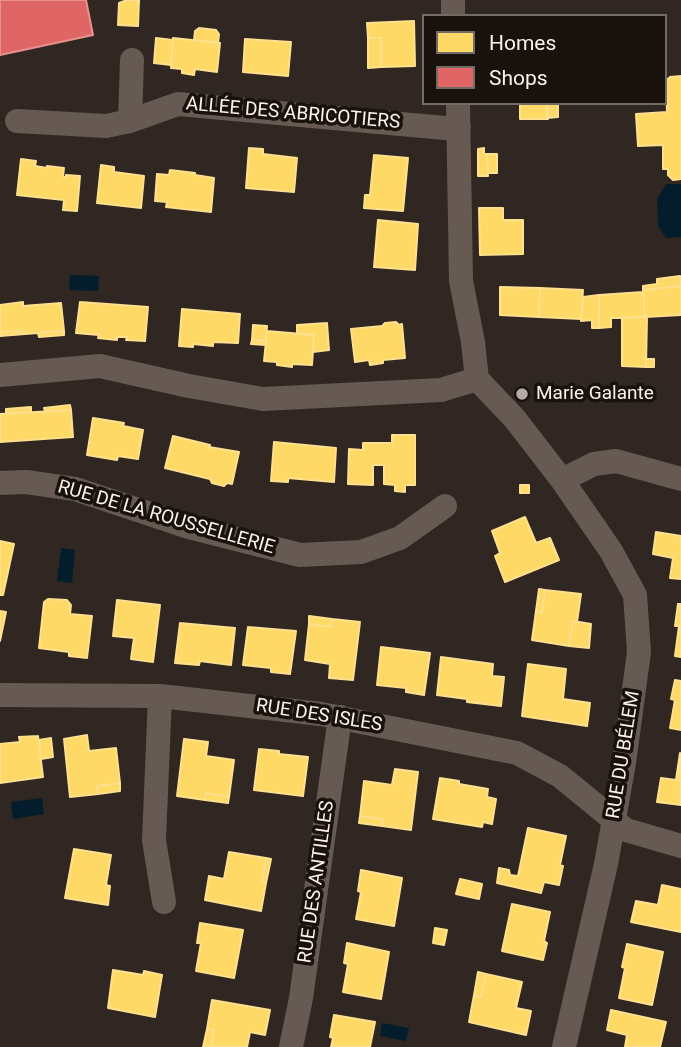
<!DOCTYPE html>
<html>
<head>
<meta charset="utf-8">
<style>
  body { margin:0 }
  #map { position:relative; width:681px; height:1047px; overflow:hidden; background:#302722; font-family:Roboto,sans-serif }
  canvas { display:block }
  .legend { position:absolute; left:422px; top:14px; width:245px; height:91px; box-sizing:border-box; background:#18110c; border:2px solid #736b65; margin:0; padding:9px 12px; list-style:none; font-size:21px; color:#fcf1eb }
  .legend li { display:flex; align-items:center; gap:14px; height:35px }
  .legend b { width:35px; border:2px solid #736b65 }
</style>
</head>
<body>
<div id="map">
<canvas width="681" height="1047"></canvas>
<ul class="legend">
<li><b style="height:19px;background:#ffd966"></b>Homes</li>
<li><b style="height:19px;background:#e06666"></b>Shops</li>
</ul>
</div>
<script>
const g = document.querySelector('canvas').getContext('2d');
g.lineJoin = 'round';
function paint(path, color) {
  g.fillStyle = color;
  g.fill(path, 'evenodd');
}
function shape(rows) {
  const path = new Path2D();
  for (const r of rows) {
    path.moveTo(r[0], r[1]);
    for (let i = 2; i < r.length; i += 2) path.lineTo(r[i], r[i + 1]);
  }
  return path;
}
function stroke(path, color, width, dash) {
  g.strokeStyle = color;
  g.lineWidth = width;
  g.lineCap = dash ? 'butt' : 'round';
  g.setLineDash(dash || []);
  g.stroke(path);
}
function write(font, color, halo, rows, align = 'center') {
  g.font = font + ' Roboto,sans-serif';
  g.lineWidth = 7;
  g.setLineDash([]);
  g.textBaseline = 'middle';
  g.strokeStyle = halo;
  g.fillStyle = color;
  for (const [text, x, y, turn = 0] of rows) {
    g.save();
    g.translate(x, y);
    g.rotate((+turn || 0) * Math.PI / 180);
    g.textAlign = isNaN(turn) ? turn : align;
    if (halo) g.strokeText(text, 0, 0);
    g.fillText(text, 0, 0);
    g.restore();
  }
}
const water = shape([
  [666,184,681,184,681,237,666,238,658,226,657,199],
  [70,275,99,276,98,291,69,290],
  [61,548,75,550,72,583,57,581],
  [42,798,44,814,13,819,11,802],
  [382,1023,409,1028,406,1041,380,1036]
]);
const homes = shape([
  [127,0,139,0,138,26,118,25,119,3,127,0],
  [414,21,415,66,381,67,381,38,368,38,367,23,414,21],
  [199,28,216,30,219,34,218,43,194,40,195,31,199,28],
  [156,38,173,40,171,65,154,63,156,38],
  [173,38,220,43,217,72,195,69,194,75,182,73,182,69,171,68,173,38],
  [368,38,381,38,381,67,368,68,368,38],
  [245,39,291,42,288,76,243,72,245,39],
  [681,76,681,179,673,180,668,175,668,169,663,169,663,145,638,146,636,114,667,112,666,81,670,77,681,76],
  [520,103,547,103,548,119,520,119,520,103],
  [547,103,558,103,558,117,547,118,547,103],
  [249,148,263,149,263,154,297,158,294,192,246,188,249,148],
  [484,148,484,154,487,154,488,176,478,176,478,149,484,148],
  [487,154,497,154,497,173,488,173,487,154],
  [374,155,408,158,403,211,364,208,365,195,370,195,374,155],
  [21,159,36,161,35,166,47,168,47,166,64,168,63,177,66,177,66,175,80,176,77,211,63,210,64,200,17,195,21,159],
  [101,165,114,167,114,172,144,176,141,208,97,203,101,165],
  [170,170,195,173,195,175,214,178,211,212,166,207,167,202,155,201,157,174,169,175,170,170],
  [479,208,503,208,503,220,523,220,523,254,480,255,479,208],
  [378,220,418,224,415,270,374,267,378,220],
  [680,276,681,286,643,290,643,286,657,284,657,279,680,276],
  [681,286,681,315,645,317,643,290,681,286],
  [500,287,540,288,539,317,500,315,500,287],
  [540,288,583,290,581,319,539,317,540,288],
  [643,292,645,317,611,318,611,327,599,328,599,295,643,292],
  [599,295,599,328,592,328,592,320,581,321,583,297,599,295],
  [23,302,23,306,61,303,64,331,25,334,24,331,0,332,0,305,23,302],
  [80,302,148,307,145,341,126,340,127,337,117,337,117,340,98,338,99,335,76,333,80,302],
  [182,309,240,314,238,343,213,342,213,346,193,344,193,347,179,346,182,309],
  [647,316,646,367,622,366,622,318,647,316],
  [396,322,399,325,402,324,405,358,383,360,383,363,370,365,369,360,355,362,351,329,382,326,385,323,396,322],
  [327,323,329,350,313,352,314,335,297,333,297,325,327,323],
  [253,325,267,326,266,341,252,340,253,325],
  [24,331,25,334,0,336,0,332,24,331],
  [64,331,64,335,39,337,38,333,64,331],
  [267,331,314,335,312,365,292,364,292,367,277,365,277,362,264,361,267,331],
  [252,340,266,341,266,345,251,344,252,340],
  [646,359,654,359,654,367,646,367,646,359],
  [70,405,71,410,45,412,44,408,70,405],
  [31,407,31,412,6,413,6,409,31,407],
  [71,410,73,437,0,442,0,414,71,410],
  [93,418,124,423,123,426,143,430,138,459,118,456,117,460,87,455,93,418],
  [392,435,415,435,415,485,405,485,405,492,395,491,395,485,384,484,384,465,373,465,373,485,348,484,349,449,363,450,363,443,392,443,392,435],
  [173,436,210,445,209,447,239,452,232,484,227,483,224,486,212,483,210,479,165,468,173,436],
  [274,442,336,448,334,482,288,478,288,482,271,481,274,442],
  [520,485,529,485,529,493,520,493,520,485],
  [525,517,536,543,550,538,559,560,505,582,495,556,500,553,492,531,525,517],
  [656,532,681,536,681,579,670,578,673,558,653,554,656,532],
  [0,541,14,544,3,595,0,595,0,541],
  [539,589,545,590,542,613,536,611,539,589],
  [545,590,581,594,577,622,573,621,569,646,532,640,536,611,542,613,545,590],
  [48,599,67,600,71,605,70,614,92,616,87,658,69,656,69,652,39,648,44,602,48,599],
  [117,600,160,605,153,662,131,659,134,638,113,636,117,600],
  [678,604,681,604,681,657,675,656,679,626,675,626,678,604],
  [0,611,6,612,0,641,0,611],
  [309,616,332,619,331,627,309,624,309,616],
  [332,619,360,622,353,680,329,678,330,664,305,660,309,624,331,627,332,619],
  [573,621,591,624,589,648,569,646,573,621],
  [180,623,235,628,231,665,200,661,199,665,175,663,180,623],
  [248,627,296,631,290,674,271,672,271,668,243,665,248,627],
  [381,647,430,653,424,695,406,692,406,688,377,685,381,647],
  [441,657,493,664,492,676,504,677,501,706,467,702,467,699,437,695,441,657],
  [528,664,566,669,563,699,590,703,587,726,522,716,528,664],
  [675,680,681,681,681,730,670,728,675,700,671,699,675,680],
  [87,735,89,751,116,748,120,783,97,786,98,794,70,797,64,739,87,735],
  [38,736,43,777,0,783,0,744,20,742,19,737,38,736],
  [51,738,53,757,41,759,39,740,51,738],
  [184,739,208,742,206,756,234,760,229,797,206,793,205,800,177,796,184,739],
  [259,749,279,751,279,754,308,757,303,796,254,790,259,749],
  [680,753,681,805,657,802,661,778,676,780,680,753],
  [395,769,418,772,411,830,382,826,383,819,360,816,364,781,392,785,395,769],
  [440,778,459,781,459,784,488,789,487,797,496,799,492,824,483,822,482,827,433,819,440,778],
  [120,783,120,791,98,794,97,786,120,783],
  [206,793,229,797,228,803,205,800,206,793],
  [360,816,383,819,382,826,359,823,360,816],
  [528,828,566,836,560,865,563,866,559,885,544,882,541,893,497,883,499,868,509,870,510,875,518,876,528,828],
  [74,849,111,855,106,885,110,886,108,905,65,898,74,849],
  [229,852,266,858,262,881,266,883,261,911,205,900,209,876,224,879,229,852],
  [266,858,271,859,266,883,262,881,266,858],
  [361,870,402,878,394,926,356,919,361,892,358,891,361,870],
  [460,879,482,884,479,899,456,894,460,879],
  [662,885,681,889,681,932,631,922,636,901,658,905,662,885],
  [512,904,550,912,544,941,547,943,543,960,502,951,512,904],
  [200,923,243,930,234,978,196,971,201,943,197,943,200,923],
  [435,928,447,930,444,945,433,943,435,928],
  [347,943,389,952,381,999,343,992,348,964,344,963,347,943],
  [627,944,663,952,652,1005,619,998,625,968,622,967,627,944],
  [113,970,143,975,144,971,162,975,155,1017,108,1008,113,970],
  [478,972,486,974,481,997,474,995,478,972],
  [486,974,522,982,516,1008,531,1011,526,1035,469,1022,474,995,481,997,486,974],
  [212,1000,270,1010,265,1035,250,1032,247,1047,211,1047,214,1030,207,1029,212,1000],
  [611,1010,666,1022,660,1047,625,1047,627,1035,607,1030,611,1010],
  [334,1015,375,1022,370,1047,331,1047,333,1038,330,1037,334,1015],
  [207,1029,214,1030,211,1047,203,1047,207,1029]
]);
const shops = shape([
  [0,0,86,0,93,35,0,55,0,0]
]);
const street = shape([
  [453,0,453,16],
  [458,103,461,281,473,342,477,379,515,419,562,480,611,551,635,595,639,652,624,763,606,864,564,1047],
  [17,121,106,126,130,121,178,104,445,128,459,127],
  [130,121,132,60],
  [0,375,100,366,189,386,263,399,441,390,477,379],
  [562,480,594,464,616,461,681,479],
  [0,483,26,482,75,489,189,527,300,555,361,552,400,538,445,506],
  [0,695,160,696,321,714,517,753,560,776,626,830,681,846],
  [160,696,154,840,164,902],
  [291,1047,301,998,340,717]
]);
const markers = [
  [522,394,7,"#b5aaa5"]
];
const streetNames = [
  ["ALLÉE DES ABRICOTIERS",293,114,5],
  ["RUE DE LA ROUSSELLERIE",166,518,16],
  ["RUE DES ISLES",319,716,9],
  ["RUE DU BÉLEM",624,755,-81],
  ["RUE DES ANTILLES",317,882,-82]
];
const poiNames = [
  ["Marie Galante",536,394]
];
paint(water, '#041d2c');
paint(homes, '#ffd966');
stroke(homes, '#fee08e', 2);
paint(shops, '#e06666');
stroke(shops, '#e8908e', 2);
stroke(street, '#665a53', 24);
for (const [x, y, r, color] of markers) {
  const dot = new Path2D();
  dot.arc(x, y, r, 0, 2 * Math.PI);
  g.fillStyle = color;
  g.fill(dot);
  stroke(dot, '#18110c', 2.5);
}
write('19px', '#fcf1eb', '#18110c', streetNames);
write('19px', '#fcf1eb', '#18110c', poiNames, 'left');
</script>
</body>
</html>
